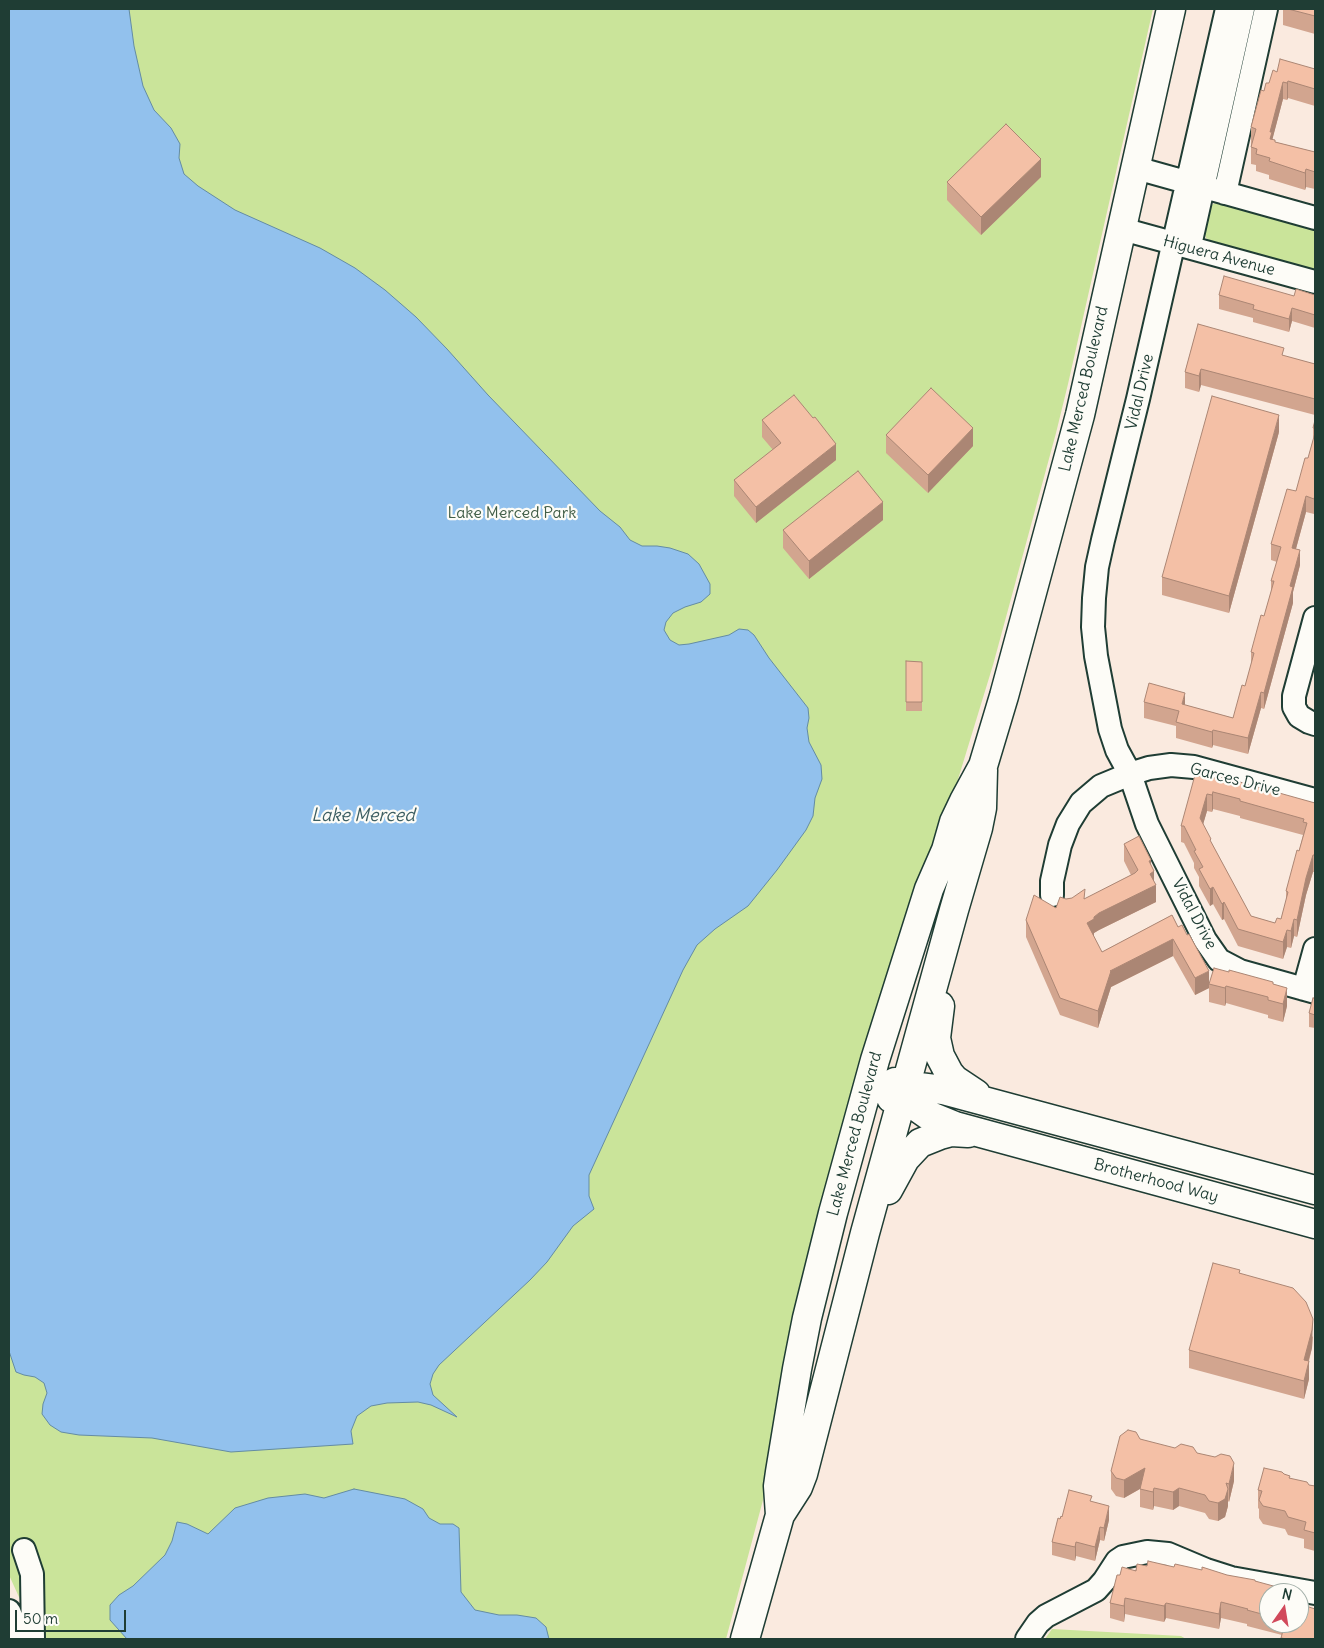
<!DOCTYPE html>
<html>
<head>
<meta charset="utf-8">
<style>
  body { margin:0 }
  #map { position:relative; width:1324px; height:1648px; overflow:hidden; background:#faeadf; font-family:Delius,sans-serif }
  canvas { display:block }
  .frame { position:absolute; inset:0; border:10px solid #1f3d34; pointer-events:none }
  .north { position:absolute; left:1259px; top:1583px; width:50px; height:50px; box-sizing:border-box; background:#fdfcf7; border:1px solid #a4b0a9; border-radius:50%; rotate:13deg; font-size:14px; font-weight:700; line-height:20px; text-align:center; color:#1f3d34 }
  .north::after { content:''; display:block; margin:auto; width:18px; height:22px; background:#d1495b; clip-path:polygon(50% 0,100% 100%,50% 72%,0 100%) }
  .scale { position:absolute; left:15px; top:1610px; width:111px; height:22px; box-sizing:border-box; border:2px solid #1f3d34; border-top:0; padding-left:6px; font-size:15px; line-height:18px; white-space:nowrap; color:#1f3d34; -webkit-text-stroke:4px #fdfcf7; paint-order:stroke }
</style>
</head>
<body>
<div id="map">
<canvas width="1324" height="1648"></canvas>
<div class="frame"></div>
<div class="north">N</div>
<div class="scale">50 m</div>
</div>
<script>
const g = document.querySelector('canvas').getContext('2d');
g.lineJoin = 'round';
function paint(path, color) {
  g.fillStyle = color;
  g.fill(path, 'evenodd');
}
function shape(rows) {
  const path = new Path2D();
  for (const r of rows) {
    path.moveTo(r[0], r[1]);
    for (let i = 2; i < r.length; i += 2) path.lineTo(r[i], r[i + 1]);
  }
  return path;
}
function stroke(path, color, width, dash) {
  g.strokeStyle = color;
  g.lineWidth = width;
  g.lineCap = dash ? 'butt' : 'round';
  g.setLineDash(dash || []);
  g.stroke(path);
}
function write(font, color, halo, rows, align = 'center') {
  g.font = font + ' Delius,sans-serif';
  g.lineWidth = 4.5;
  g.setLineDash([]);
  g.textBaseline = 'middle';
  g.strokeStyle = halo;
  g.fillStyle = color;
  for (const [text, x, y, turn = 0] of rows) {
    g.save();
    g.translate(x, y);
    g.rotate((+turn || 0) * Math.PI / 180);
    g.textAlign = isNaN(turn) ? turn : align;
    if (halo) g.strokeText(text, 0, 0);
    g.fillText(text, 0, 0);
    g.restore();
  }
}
const green = shape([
  [9,9,1153,9,1068,384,1056,433,993,665,933,861,726,1639,38,1639,9,1575],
  [1222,201,1315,224,1315,273,1216,245,1206,238,1202,225,1205,212,1213,204],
  [1052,1629,1181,1636,1186,1639,1045,1639]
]);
const water = shape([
  [9,9,129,9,134,46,143,86,154,110,171,128,180,144,179,158,184,174,198,186,235,210,320,248,355,268,385,290,416,317,447,349,488,395,600,511,620,527,630,540,642,546,657,546,670,548,688,554,699,564,710,584,710,594,701,602,685,607,673,613,666,622,664,630,670,640,679,645,689,644,729,635,739,629,748,630,754,635,769,658,808,708,809,718,807,728,809,742,821,765,822,779,815,798,813,816,806,830,777,870,748,906,715,929,697,945,683,970,589,1175,589,1196,594,1209,573,1226,547,1262,530,1280,439,1365,433,1374,430,1384,433,1395,457,1417,431,1405,418,1402,387,1403,371,1406,357,1416,351,1431,353,1444,231,1452,152,1438,79,1435,61,1432,50,1425,42,1414,43,1404,47,1393,44,1383,35,1377,24,1375,16,1372,9,1351,9,9],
  [354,1489,405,1499,423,1509,429,1518,440,1524,453,1524,459,1528,461,1592,475,1610,499,1615,517,1615,536,1618,546,1627,549,1639,127,1639,110,1620,110,1605,119,1595,133,1586,165,1555,172,1541,177,1522,187,1524,208,1534,235,1508,268,1498,305,1494,324,1498,354,1489]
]);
const minor = shape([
  [1227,9,1138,399,1103,540,1097,567,1094,598,1093,627,1096,656,1110,729,1117,750,1130,774,1147,824,1205,940,1219,960,1240,971,1315,992],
  [1136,168,1315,218],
  [1225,193,1266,9],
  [1122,229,1315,282],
  [1191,241,1243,9],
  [1315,618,1294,696,1294,707,1299,716,1309,722,1315,724],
  [1052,895,1052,881,1060,845,1068,824,1081,803,1101,786,1130,774,1149,768,1171,765,1194,767,1315,800],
  [1304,989,1315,949],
  [24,1550,32,1574,33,1639],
  [9,1611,20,1639],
  [1027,1639,1038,1623,1046,1616,1096,1590,1104,1581,1117,1561,1123,1557,1147,1552,1168,1554,1206,1570,1231,1578,1315,1593]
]);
const major = shape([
  [940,1006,936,1038,940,1056,949,1073,955,1080,976,1094],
  [895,1082,899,1091,911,1103,928,1115,955,1126,1315,1224],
  [891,1098,899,1091,909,1088,919,1087,943,1090,1315,1190],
  [888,1190,905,1159,920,1143,940,1135,951,1132,968,1133],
  [780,1515,778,1486,780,1472,797,1369,807,1318,833,1213,875,1060,929,889,946,850,954,822,964,801,983,766,1004,696,1080,415,1171,9],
  [745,1639,780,1515,798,1487,803,1474,865,1233,954,910,978,828,982,808,983,770]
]);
const wall = shape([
  [1283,9,1315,9,1315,34,1283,25],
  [1315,69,1315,106,1288,98,1287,100,1283,99,1272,140,1275,142,1315,152,1315,189,1306,187,1305,190,1269,179,1269,175,1256,171,1256,165,1251,164,1251,127,1264,91,1277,72],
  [1041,177,981,235,947,200,947,182],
  [1219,295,1294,296,1315,295,1315,328,1292,321,1289,332,1253,322,1253,318,1219,309],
  [1198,324,1284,356,1315,364,1315,415,1201,385,1199,392,1185,388,1185,372],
  [762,420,836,460,756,523,734,496,734,480,773,450,762,437],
  [1315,420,1315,511,1314,514,1306,512,1296,549,1300,565,1293,592,1293,603,1264,709,1261,708,1248,754,1213,745,1212,748,1176,738,1176,726,1144,718,1144,702,1185,705,1233,718,1245,686,1251,665,1251,652,1264,616,1271,592,1271,581,1277,562,1271,560,1271,544,1296,491,1308,458,1313,440,1313,428],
  [1279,432,1229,613,1162,595,1162,577],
  [886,435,973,446,928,493,886,453],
  [883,520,809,579,783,548,783,530],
  [906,661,922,662,922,711,906,711],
  [1208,778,1221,780,1315,803,1315,872,1313,872,1306,895,1297,937,1294,936,1291,948,1287,947,1283,959,1238,946,1224,919,1222,920,1213,904,1210,906,1199,886,1199,877,1194,868,1194,863,1184,843,1181,842,1181,826],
  [1213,809,1240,816,1240,818,1303,835,1299,851,1286,891,1286,901,1281,919,1275,923,1251,916,1211,842,1203,824,1207,811,1212,812],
  [1124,844,1151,864,1154,882,1156,902,1099,930,1094,933,1094,937,1102,952,1172,915,1209,988,1195,995,1173,956,1111,987,1098,1028,1060,1015,1026,937,1026,920,1056,908,1066,899,1072,898,1085,899,1131,875,1124,861],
  [1209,984,1273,985,1287,1006,1283,1022,1268,1018,1268,1015,1226,1003,1225,1006,1209,1002],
  [1315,998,1315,1028,1309,1027,1309,1013],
  [1240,1273,1313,1337,1312,1348,1309,1361,1309,1379,1304,1399,1189,1368,1189,1350],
  [1140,1439,1234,1481,1229,1502,1228,1501,1228,1506,1225,1517,1218,1521,1209,1519,1205,1513,1179,1506,1173,1510,1154,1506,1153,1510,1140,1507,1140,1489,1124,1498,1116,1496,1111,1489,1111,1471],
  [1284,1474,1290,1478,1309,1485,1315,1488,1315,1551,1304,1548,1304,1539,1288,1535,1285,1529,1263,1524,1259,1518,1259,1509,1258,1508,1258,1490],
  [1092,1502,1109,1520,1104,1541,1100,1540,1095,1561,1076,1556,1075,1561,1052,1555,1052,1542,1060,1519,1062,1517],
  [1147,1566,1174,1567,1202,1570,1255,1581,1277,1593,1269,1593,1269,1623,1299,1623,1315,1639,1281,1639,1282,1635,1247,1626,1247,1624,1221,1618,1219,1629,1166,1618,1164,1622,1125,1614,1124,1622,1110,1618,1110,1603,1120,1575]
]);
const shadedWall = shape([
  [1288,81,1288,98,1287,100,1287,83],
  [1283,82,1283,99,1272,141,1270,156,1270,132],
  [1041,159,1041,177,981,235,981,217],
  [1306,169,1306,187,1305,190,1305,173],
  [1292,308,1292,321,1289,332,1289,319],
  [1201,369,1201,385,1199,392,1199,376],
  [1279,415,1279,432,1229,613,1229,596],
  [973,428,973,446,928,493,928,475],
  [836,444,836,460,756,523,756,507],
  [1315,495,1315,511,1314,514,1314,499],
  [1306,496,1306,512,1292,563,1292,548],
  [883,502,883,520,809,579,809,561],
  [1300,550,1300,565,1293,592,1293,603,1264,709,1264,693,1290,586],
  [1261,692,1261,708,1248,754,1248,738],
  [1185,693,1185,709,1182,704],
  [1213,730,1213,745,1212,748,1212,732],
  [1213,792,1213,809,1212,812,1212,795],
  [1207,794,1207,811,1200,835,1200,818],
  [1313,855,1313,872,1306,895,1297,937,1297,920,1306,878],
  [1151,860,1151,873,1154,871,1154,886,1156,885,1156,902,1099,930,1094,933,1094,936,1087,940,1087,923,1099,913,1149,861],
  [1213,887,1213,904,1210,906,1210,889],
  [1224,902,1224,919,1222,920,1222,904],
  [1294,919,1294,936,1291,948,1291,931],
  [1287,930,1287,947,1283,959,1283,942],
  [1173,939,1173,956,1111,987,1098,1028,1098,1011,1110,971],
  [1209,971,1209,988,1195,995,1195,978],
  [1226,986,1226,1003,1225,1006,1225,988],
  [1287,988,1287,1006,1283,1022,1283,1004],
  [1313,1319,1312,1348,1304,1377,1304,1360],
  [1309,1361,1309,1379,1304,1399,1304,1381],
  [1234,1463,1234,1481,1229,1502,1229,1484],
  [1145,1468,1145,1486,1124,1498,1124,1480],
  [1154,1488,1154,1506,1153,1510,1153,1492],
  [1179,1488,1179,1506,1173,1510,1173,1492],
  [1228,1489,1228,1506,1225,1517,1218,1521,1218,1503],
  [1109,1506,1109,1520,1104,1541,1104,1528],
  [1100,1527,1100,1540,1095,1561,1095,1547],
  [1076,1542,1076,1556,1075,1561,1075,1547],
  [1125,1598,1125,1614,1124,1622,1124,1606],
  [1221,1602,1221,1618,1219,1629,1219,1614],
  [1166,1603,1166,1618,1164,1622,1164,1606]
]);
const building = shape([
  [1288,9,1315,9,1315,16,1288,9],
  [1280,59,1315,69,1315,89,1288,81,1287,83,1283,82,1270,132,1272,132,1270,139,1275,140,1275,142,1315,152,1315,172,1306,169,1305,173,1269,161,1270,158,1256,154,1257,149,1251,147,1256,129,1251,127,1261,90,1264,91,1266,83,1269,83,1273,70,1277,72,1280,59],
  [1006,124,1041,159,981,217,947,182,1006,124],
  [1224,276,1294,296,1296,289,1315,295,1315,315,1292,308,1289,319,1253,309,1254,305,1219,295,1224,276],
  [1198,324,1284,348,1282,355,1315,364,1315,399,1201,369,1199,376,1185,372,1198,324],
  [931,388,973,428,928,475,886,435,931,388],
  [794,395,813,418,815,417,836,444,756,507,734,480,781,443,762,420,794,395],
  [1212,396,1279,415,1229,596,1162,577,1212,396],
  [1315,420,1315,428,1313,428,1315,420],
  [1315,433,1315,495,1314,499,1306,496,1292,548,1300,550,1290,586,1293,587,1264,693,1261,692,1248,738,1213,730,1212,732,1176,722,1179,711,1144,702,1149,683,1185,693,1182,704,1233,718,1242,685,1245,686,1254,653,1251,652,1261,615,1264,616,1274,581,1271,581,1281,547,1271,544,1287,489,1296,491,1305,458,1308,458,1315,433],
  [858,471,883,502,809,561,783,530,858,471],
  [906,661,922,662,922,702,906,702,906,661],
  [1195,775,1208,778,1208,776,1221,780,1222,777,1315,803,1315,855,1313,855,1306,878,1297,920,1294,919,1291,931,1287,930,1283,942,1238,929,1224,902,1222,904,1213,887,1210,889,1199,869,1203,867,1194,851,1196,850,1184,826,1181,826,1195,775],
  [1213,792,1240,799,1240,801,1304,819,1303,822,1307,823,1299,851,1297,850,1286,891,1288,892,1281,919,1277,918,1275,923,1251,916,1210,840,1211,839,1200,818,1207,794,1212,795,1213,792],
  [1139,836,1151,860,1149,861,1154,871,1150,874,1156,885,1099,913,1094,917,1094,919,1087,923,1102,952,1172,915,1178,927,1182,925,1187,935,1189,934,1209,971,1195,978,1173,939,1110,971,1111,971,1098,1011,1060,998,1026,920,1034,895,1056,908,1060,897,1066,899,1072,898,1085,889,1084,899,1135,873,1138,870,1124,844,1139,836],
  [1214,968,1229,972,1229,970,1273,982,1273,984,1287,988,1283,1004,1268,1000,1268,997,1226,986,1225,988,1209,984,1214,968],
  [1313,998,1315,998,1315,1015,1309,1013,1313,998],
  [1213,1263,1240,1270,1239,1273,1293,1288,1306,1302,1313,1319,1312,1330,1304,1360,1309,1361,1304,1381,1189,1350,1213,1263],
  [1128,1430,1136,1432,1140,1439,1175,1448,1181,1444,1193,1447,1197,1453,1215,1457,1221,1454,1230,1456,1234,1463,1229,1484,1226,1483,1228,1489,1225,1499,1218,1503,1209,1501,1205,1495,1179,1488,1173,1492,1154,1488,1153,1492,1140,1489,1145,1468,1124,1480,1116,1478,1111,1471,1120,1436,1128,1430],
  [1264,1468,1282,1472,1284,1474,1290,1476,1289,1478,1307,1482,1309,1485,1315,1486,1315,1533,1304,1530,1306,1522,1288,1517,1285,1511,1263,1506,1259,1500,1262,1491,1258,1490,1264,1468],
  [1069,1490,1092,1496,1090,1501,1109,1506,1104,1528,1100,1527,1095,1547,1076,1542,1075,1547,1052,1542,1058,1518,1060,1519,1061,1516,1062,1517,1069,1490],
  [1148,1561,1174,1567,1175,1564,1202,1570,1202,1567,1227,1575,1255,1580,1255,1581,1277,1587,1276,1593,1269,1593,1269,1616,1247,1610,1248,1609,1221,1602,1219,1614,1166,1603,1164,1606,1125,1598,1124,1606,1110,1603,1117,1575,1120,1575,1122,1567,1136,1571,1137,1564,1147,1566,1148,1561],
  [1306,1606,1315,1609,1315,1639,1287,1639,1281,1638,1285,1623,1299,1623,1299,1611,1305,1612,1306,1606]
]);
const streetNames = [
  ["Higuera Avenue",1219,256,15],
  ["Lake Merced Boulevard",1084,389,-77],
  ["Vidal Drive",1140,392,-77],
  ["Garces Drive",1235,780,14],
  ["Vidal Drive",1194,914,62],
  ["Lake Merced Boulevard",855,1134,-75],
  ["Brotherhood Way",1156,1181,15]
];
const parkNames = [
  ["Lake Merced Park",512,513]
];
const waterNames = [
  ["Lake Merced",363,816]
];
paint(green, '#cae49a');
paint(water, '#92c1ed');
stroke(water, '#648ca3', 1);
stroke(minor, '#1f3d34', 26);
stroke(major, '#1f3d34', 31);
stroke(minor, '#fdfcf7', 22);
stroke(major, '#fdfcf7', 28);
paint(wall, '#d2a58f');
paint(shadedWall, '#ab8674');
paint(building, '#f4c0a6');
stroke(building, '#ab8674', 1);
write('16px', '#1f3d34', '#fdfcf7', streetNames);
write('16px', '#415e48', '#fdfcf7', parkNames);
write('italic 18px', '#3c5e62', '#fdfcf7', waterNames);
</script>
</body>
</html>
